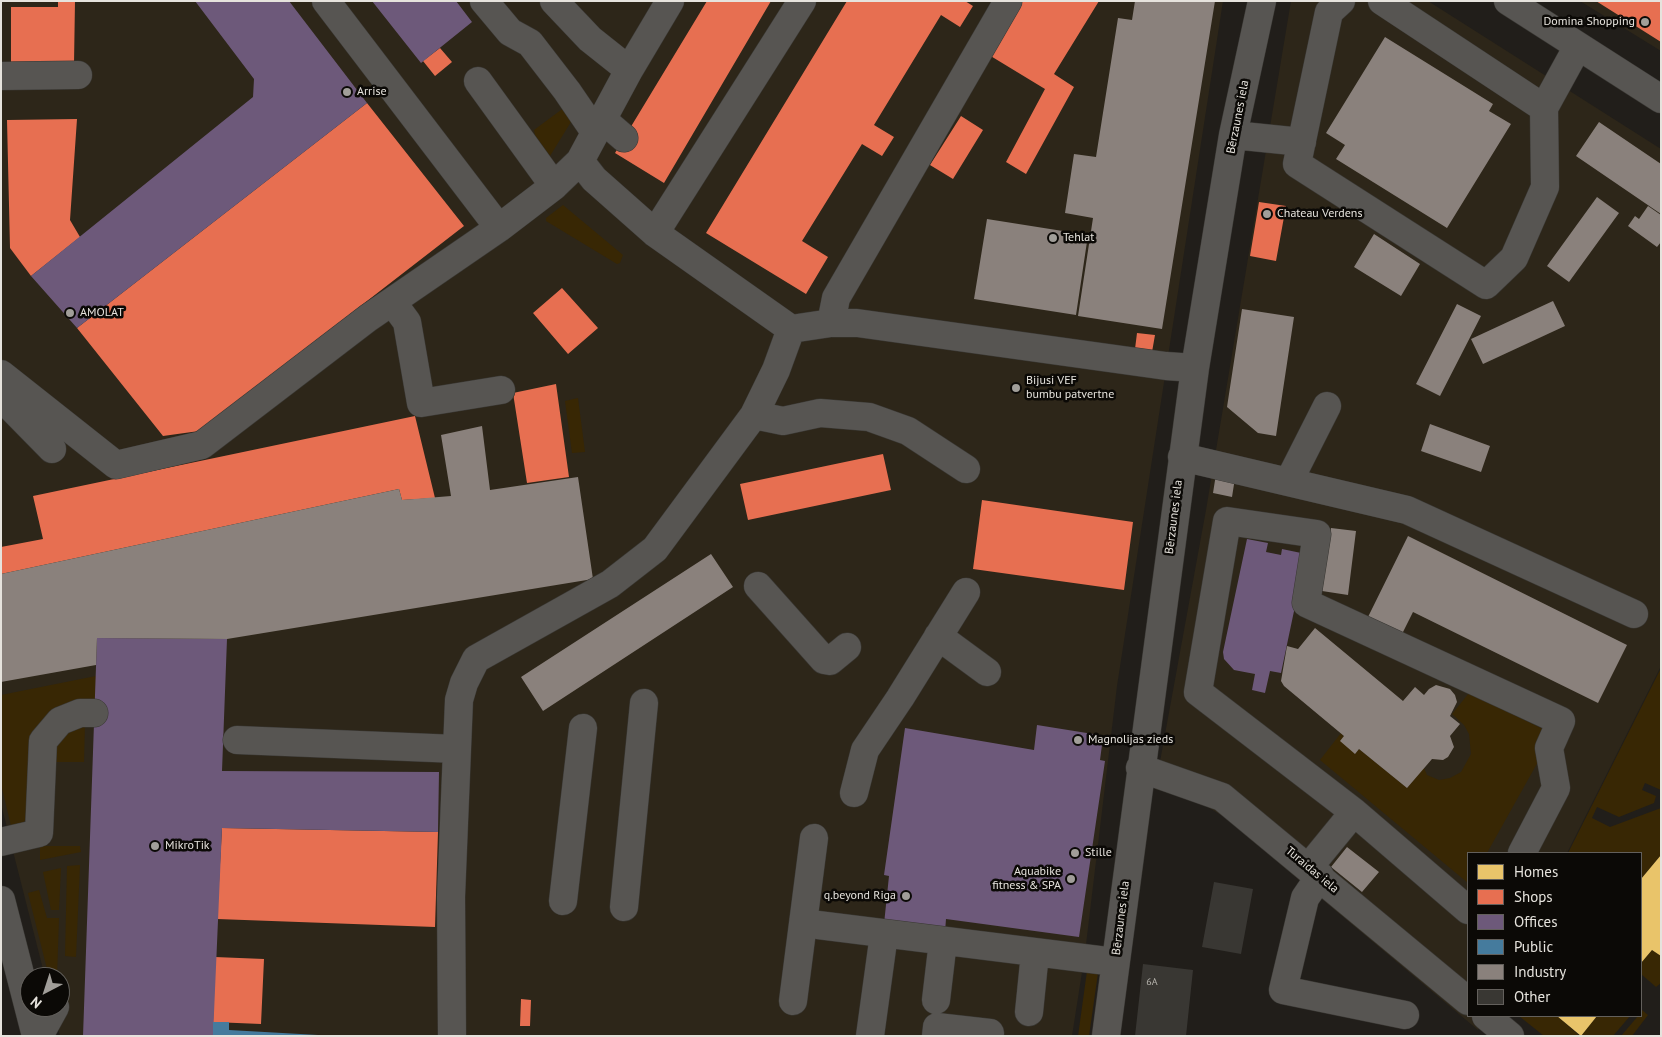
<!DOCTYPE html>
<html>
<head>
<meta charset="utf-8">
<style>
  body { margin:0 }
  #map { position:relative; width:1662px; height:1037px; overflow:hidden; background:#211e1a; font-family:"PT Sans",sans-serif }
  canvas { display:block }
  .frame { position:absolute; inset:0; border:2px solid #e6e3dd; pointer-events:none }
  .legend { position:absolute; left:1467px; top:852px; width:175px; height:165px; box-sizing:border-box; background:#0b0906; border:1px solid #63605c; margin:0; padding:6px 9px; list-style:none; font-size:15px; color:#e6e3dd }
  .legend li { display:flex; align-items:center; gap:10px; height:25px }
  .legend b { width:25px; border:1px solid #63605c }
  .north { position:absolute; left:20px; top:967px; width:50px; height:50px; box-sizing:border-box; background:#0b0906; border:1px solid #63605c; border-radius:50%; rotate:220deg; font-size:14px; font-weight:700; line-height:20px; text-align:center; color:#e6e3dd }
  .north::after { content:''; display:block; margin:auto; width:18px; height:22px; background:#a19e99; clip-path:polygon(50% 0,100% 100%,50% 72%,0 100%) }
</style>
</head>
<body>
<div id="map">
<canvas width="1662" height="1037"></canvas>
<div class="frame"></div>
<ul class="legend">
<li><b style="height:14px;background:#e9c46a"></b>Homes</li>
<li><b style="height:14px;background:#e76f51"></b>Shops</li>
<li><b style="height:14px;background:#6d597a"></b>Offices</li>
<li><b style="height:14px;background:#457b9d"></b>Public</li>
<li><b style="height:14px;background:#8a817c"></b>Industry</li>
<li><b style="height:14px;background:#393733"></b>Other</li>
</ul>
<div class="north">N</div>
</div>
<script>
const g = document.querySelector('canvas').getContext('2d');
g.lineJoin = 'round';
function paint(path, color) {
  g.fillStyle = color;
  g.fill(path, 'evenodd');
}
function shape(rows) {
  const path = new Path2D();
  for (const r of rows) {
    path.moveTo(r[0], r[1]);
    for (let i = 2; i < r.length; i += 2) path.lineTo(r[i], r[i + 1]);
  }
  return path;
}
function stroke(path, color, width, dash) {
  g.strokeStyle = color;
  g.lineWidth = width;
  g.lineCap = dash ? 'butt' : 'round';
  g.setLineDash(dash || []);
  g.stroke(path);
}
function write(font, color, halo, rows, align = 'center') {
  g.font = font + ' "PT Sans",sans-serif';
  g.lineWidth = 5;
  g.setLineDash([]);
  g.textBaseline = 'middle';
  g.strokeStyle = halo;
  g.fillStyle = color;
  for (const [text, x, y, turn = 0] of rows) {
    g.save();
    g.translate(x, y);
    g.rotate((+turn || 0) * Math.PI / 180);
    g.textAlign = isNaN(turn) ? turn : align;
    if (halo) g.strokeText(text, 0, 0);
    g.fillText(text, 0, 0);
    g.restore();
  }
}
const built = shape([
  [1,1,1223,1,1117,686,1085,953,1072,1036,60,1036,53,1007,60,1007,60,977,45,977,1,804],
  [1291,1,1428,1,1661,149,1661,666,1567,853,1468,853,1468,1016,1486,1016,1478,1030,1224,817,1198,801,1155,789,1206,510],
  [1580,1,1661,1,1661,51]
]);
const green = shape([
  [565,107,574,117,550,156,535,135,534,130],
  [563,205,623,255,620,263,617,264,546,221,546,218],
  [578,398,585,452,572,453,565,401],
  [1661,668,1661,790,1645,783,1642,790,1656,796,1654,803,1619,817,1597,807,1592,818,1610,827,1661,808,1661,855,1641,879,1641,853,1568,853],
  [96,676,95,702,64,705,26,819,23,823,11,826,1,784,1,695],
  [1469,693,1547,731,1539,760,1487,853,1468,853,1468,883,1320,760,1341,733,1355,754,1359,749,1407,788,1424,768,1427,775,1439,780,1450,778,1461,772,1471,754,1469,734,1464,725,1452,714],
  [85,722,84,762,55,762,57,734],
  [40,846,80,846,81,852,40,860],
  [80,865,76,957,65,956,67,866],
  [61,868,59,910,51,910,43,872],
  [39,890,47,918,59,918,57,977,49,977,28,893],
  [1652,950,1661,956,1661,983,1656,987,1641,974,1641,963],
  [1087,971,1098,973,1089,1036,1078,1036],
  [1642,1010,1648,1015,1632,1036,1621,1036,1638,1016,1641,1016],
  [1519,1016,1557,1016,1580,1036,1544,1036],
  [1597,1016,1630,1016,1613,1036,1581,1036]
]);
const homes = shape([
  [1661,855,1661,956,1652,950,1641,963,1641,879],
  [1557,1016,1597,1016,1581,1036]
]);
const shops = shape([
  [58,1,75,1,74,64,11,63,11,7,58,7],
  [707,1,771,1,664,183,615,153],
  [847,1,965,1,973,6,960,27,941,15,874,125,894,137,882,156,862,144,802,241,828,257,806,294,706,233],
  [1022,1,1099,1,1054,74,1074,87,1026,174,1006,162,1045,89,989,55],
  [1596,1,1661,1,1661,42],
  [440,48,452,62,435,76,423,61],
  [367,103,464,226,199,431,163,436,77,328],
  [961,116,983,130,953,179,930,165],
  [77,119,70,220,80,237,31,276,10,248,7,120],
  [1259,202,1286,206,1276,261,1250,256],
  [562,288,598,328,568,354,533,313],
  [1137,333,1155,335,1152,352,1135,349],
  [556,384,569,477,527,483,513,393],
  [415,416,435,498,402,500,399,489,1,574,1,547,43,539,33,496],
  [883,454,891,490,748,520,740,484],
  [982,500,1133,522,1124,590,973,569],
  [222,828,438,832,435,927,217,919],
  [215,957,264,959,261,1024,213,1022],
  [521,999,531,1000,530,1026,520,1026]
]);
const offices = shape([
  [195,1,289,1,367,103,77,328,31,276,253,97,254,79],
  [372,1,456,1,472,22,421,63],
  [1247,539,1268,543,1266,552,1281,555,1282,549,1306,554,1281,673,1270,671,1265,693,1252,690,1255,674,1234,670,1224,659,1223,652],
  [97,638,227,639,222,771,439,772,438,832,222,828,213,1036,83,1036],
  [1037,725,1093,734,1091,744,1102,745,1100,760,1105,761,1079,937,946,919,945,932,884,924,889,876,884,875,905,728,1034,750]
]);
const public = shape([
  [213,1022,229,1022,229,1030,336,1036,213,1036]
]);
const industry = shape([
  [1135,1,1215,1,1162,329,1078,316,1093,218,1065,213,1074,154,1096,157,1118,18,1132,20],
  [1385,37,1493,104,1489,111,1511,124,1447,228,1336,159,1345,145,1326,133],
  [1599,122,1661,164,1661,214,1576,156],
  [1597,197,1619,213,1569,282,1547,266],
  [1648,206,1661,215,1661,242,1657,247,1628,226,1635,216,1639,219],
  [987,219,1088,235,1076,315,974,299],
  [1374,234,1420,264,1401,296,1354,267],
  [1553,301,1565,326,1483,364,1471,339],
  [1457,304,1481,316,1440,396,1416,384],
  [1242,309,1294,317,1276,436,1258,433,1227,407],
  [1430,424,1490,446,1481,472,1421,451],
  [482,426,490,490,578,477,593,579,227,639,97,638,96,665,1,682,1,574,399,489,402,500,451,496,441,435],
  [1216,474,1235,478,1232,497,1213,493],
  [1331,528,1356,531,1348,595,1322,591],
  [1408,536,1627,645,1598,703,1413,612,1401,636,1367,619],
  [711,554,733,587,543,711,521,677],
  [1315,628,1403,701,1415,687,1424,695,1429,689,1436,685,1450,689,1455,695,1457,702,1450,716,1460,724,1450,736,1454,747,1448,757,1443,760,1432,759,1407,788,1359,749,1355,754,1340,741,1344,736,1284,686,1281,681,1287,646,1298,649],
  [1347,847,1379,872,1362,892,1331,867]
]);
const building = shape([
  [1214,882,1253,889,1241,954,1202,947],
  [1143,964,1193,970,1186,1036,1135,1036]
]);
const minor = shape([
  [326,1,499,228],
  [484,1,510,32,530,43,567,91,595,132],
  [554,1,590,39,629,70],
  [1341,1,1329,12,1297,164,1486,285,1514,258,1545,187,1544,108,1578,46],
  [1382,1,1544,108],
  [1508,1,1661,99],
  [1,76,78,75],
  [478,81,554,186],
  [602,119,624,138],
  [1233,135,1302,142],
  [580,161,594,179,655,233,791,329,831,323,857,323,1166,366,1195,368],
  [655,233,802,1],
  [393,303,407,322,421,403,501,390],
  [831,323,836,298,1008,1],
  [1,374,116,465,202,445,368,318,499,228,554,186,580,161,629,70,670,1],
  [1,397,52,449],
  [754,415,783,421,820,413,869,417,908,431,966,469],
  [1182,457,1407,510,1634,614],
  [1289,481,1327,406],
  [758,586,824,660,830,661,847,647],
  [938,636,987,672],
  [237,740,457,749],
  [1140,768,1222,797,1468,1001],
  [854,793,865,750,900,698,966,592],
  [1,842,39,833,43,741,60,721,80,713,94,713],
  [1309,867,1354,812],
  [1320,876,1305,898,1283,990,1405,1015],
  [1,900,36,1036],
  [563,901,583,728],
  [624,907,644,703],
  [1468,910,1354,812,1198,692,1227,521,1317,534,1306,603,1561,721,1549,748,1556,788,1522,853],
  [818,925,1115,962],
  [936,1000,943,941],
  [793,1001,814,838],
  [1029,1012,1035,953],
  [1486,1016,1510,1036],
  [39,1036,55,1007],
  [452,1036,451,897,459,700,464,683,476,659,610,584,655,549,754,415,776,370,791,329],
  [870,1036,884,934],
  [936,1036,937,1027,990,1033],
  [1106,1036,1195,368,1233,135,1262,1]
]);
const markers = [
  [1645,22,5,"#a19e99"],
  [347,92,5,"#a19e99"],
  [1267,214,5,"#a19e99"],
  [1053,238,5,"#a19e99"],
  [70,313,5,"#a19e99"],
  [1016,388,5,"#a19e99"],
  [1078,740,5,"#a19e99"],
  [155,846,5,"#a19e99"],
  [1075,853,5,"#a19e99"],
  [1071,879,5,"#a19e99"],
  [906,896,5,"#a19e99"]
];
const numberNames = [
  ["6A",1152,982]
];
const poiNames = [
  ["Domina Shopping",1635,22,"right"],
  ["Arrise",357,92],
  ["Chateau Verdens",1277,214],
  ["Tehlat",1063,238],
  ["AMOLAT",80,313],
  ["Bijusi VEF",1026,381],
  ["bumbu patvertne",1026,395],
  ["Magnolijas zieds",1088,740],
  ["MikroTik",165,846],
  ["Stille",1085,853],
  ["Aquabike",1061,872,"right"],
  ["fitness & SPA",1061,886,"right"],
  ["q.beyond Riga",896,896,"right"]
];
const streetNames = [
  ["Bērzaunes iela",1238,117,-79],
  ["Bērzaunes iela",1174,517,-83],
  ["Turaidas iela",1312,870,40],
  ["Bērzaunes iela",1121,918,-83]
];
paint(built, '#2d2619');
paint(green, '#382704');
paint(homes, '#e9c46a');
paint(shops, '#e76f51');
paint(offices, '#6d597a');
paint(public, '#457b9d');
paint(industry, '#8a817c');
paint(building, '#393733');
stroke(minor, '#3a3834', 29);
stroke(minor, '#575552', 28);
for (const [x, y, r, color] of markers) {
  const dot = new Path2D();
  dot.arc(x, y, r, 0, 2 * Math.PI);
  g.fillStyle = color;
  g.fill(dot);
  stroke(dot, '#0b0906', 2);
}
write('10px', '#bbb8b2', null, numberNames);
write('12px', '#e6e3dd', '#0b0906', poiNames, 'left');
write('12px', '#e6e3dd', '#0b0906', streetNames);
</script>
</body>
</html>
